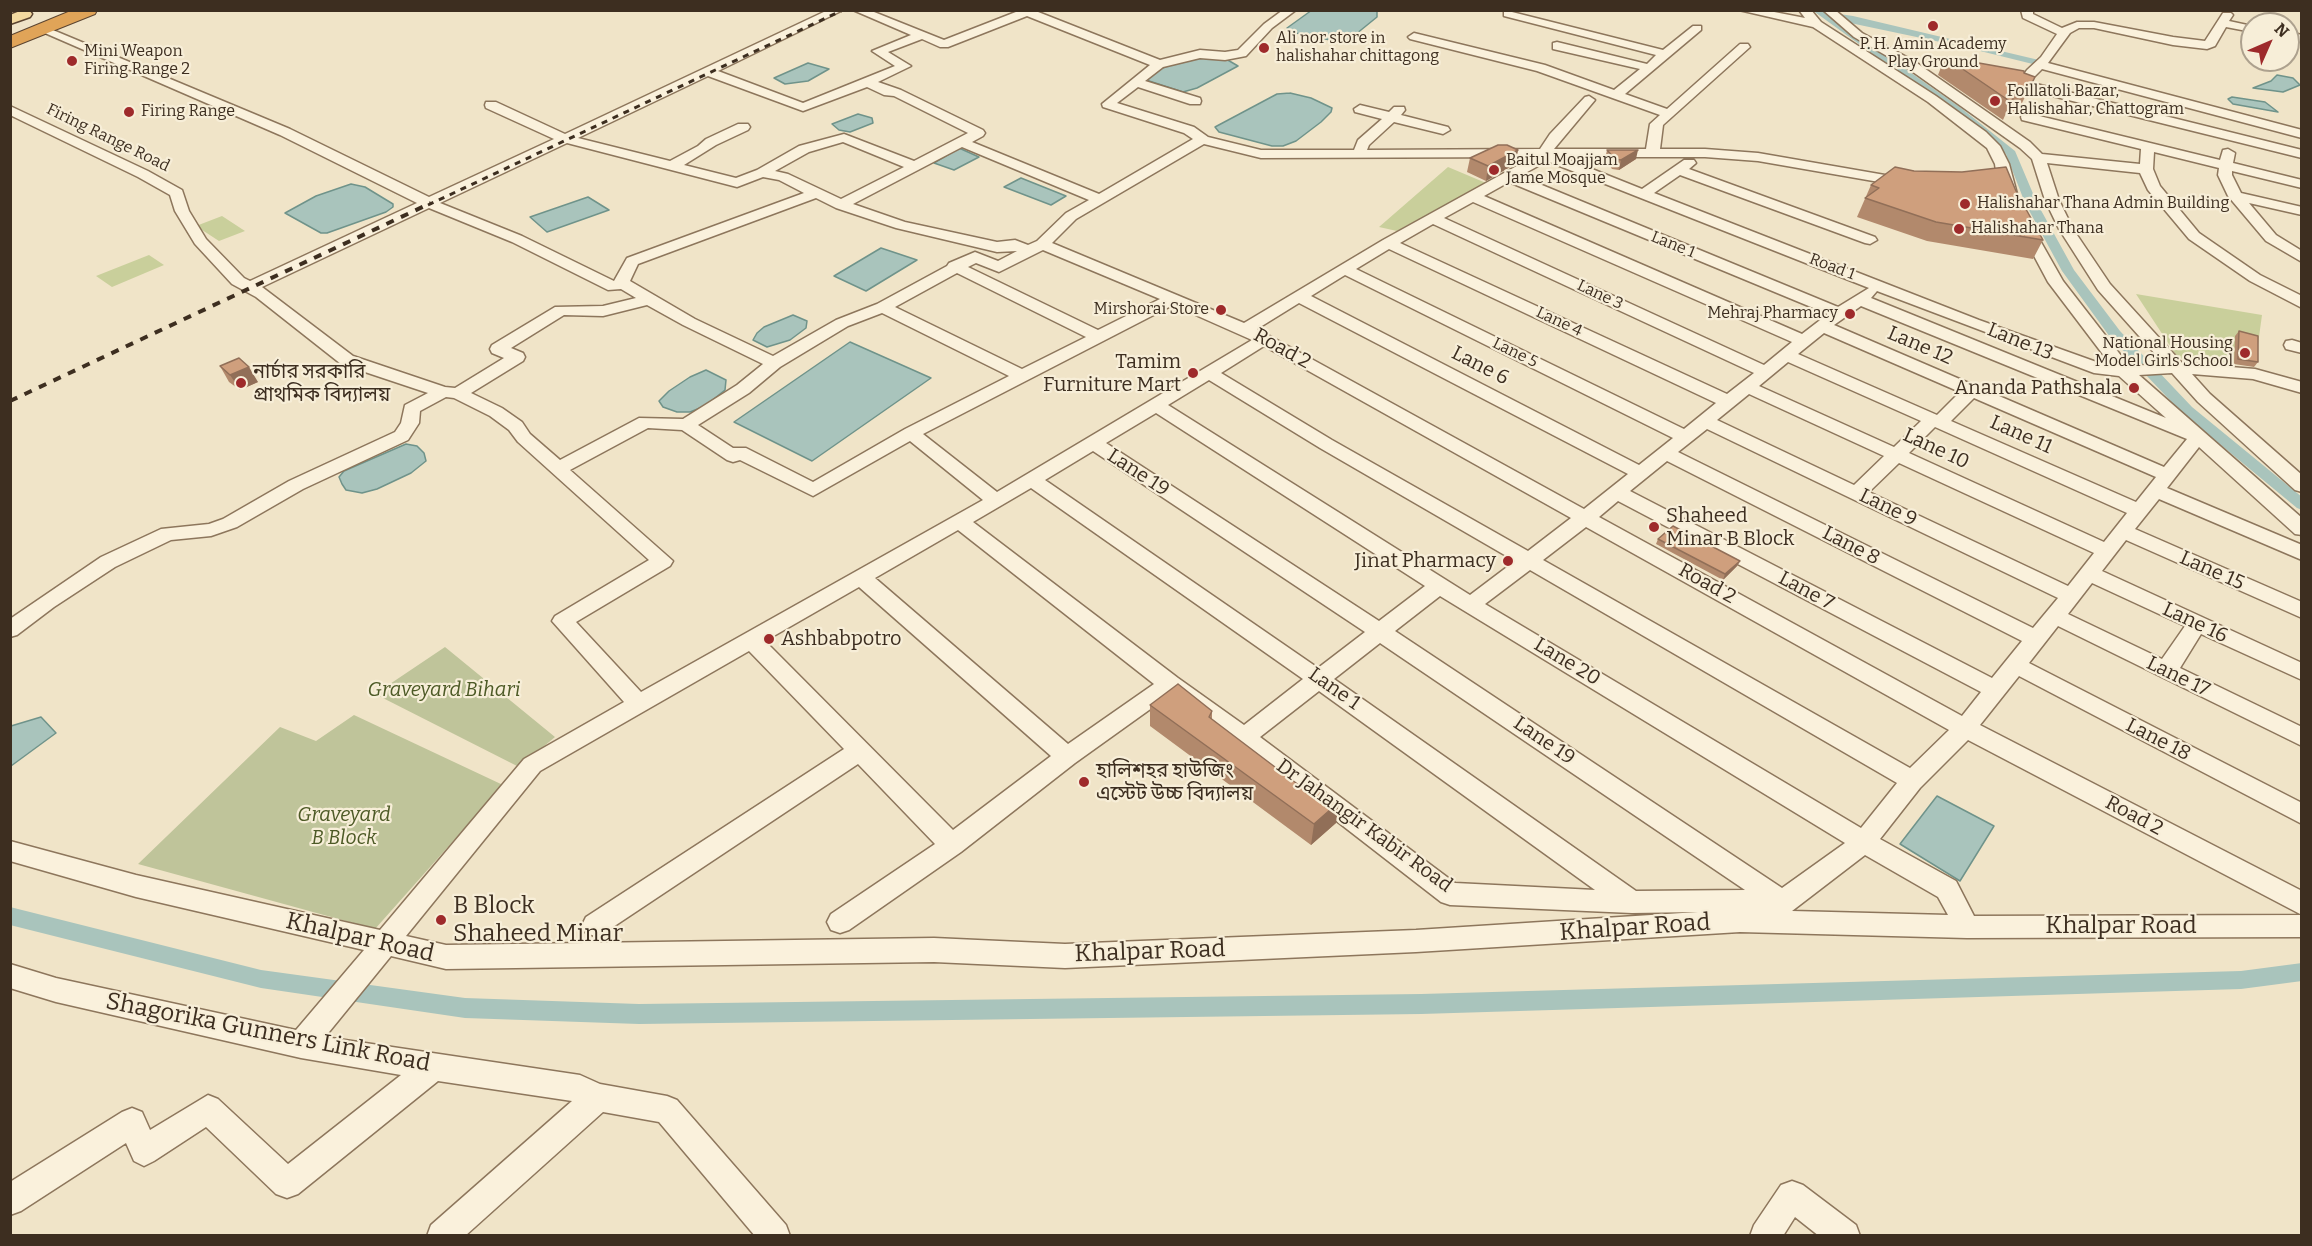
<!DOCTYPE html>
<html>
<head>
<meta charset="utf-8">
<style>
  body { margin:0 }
  #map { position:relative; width:2312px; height:1246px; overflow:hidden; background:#f0e4c8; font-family:Bitter,serif }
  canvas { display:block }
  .frame { position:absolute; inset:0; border:12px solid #3d2e20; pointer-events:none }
  .north { position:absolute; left:2240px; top:12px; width:60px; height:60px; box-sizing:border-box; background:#f7eed8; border:2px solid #ada18e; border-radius:50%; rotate:45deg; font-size:16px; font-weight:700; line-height:24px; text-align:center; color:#3d2e20 }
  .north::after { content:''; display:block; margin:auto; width:21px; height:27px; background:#9e2a2b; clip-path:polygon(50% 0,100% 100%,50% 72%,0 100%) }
</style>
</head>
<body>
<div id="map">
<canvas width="2312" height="1246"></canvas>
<div class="frame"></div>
<div class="north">N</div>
</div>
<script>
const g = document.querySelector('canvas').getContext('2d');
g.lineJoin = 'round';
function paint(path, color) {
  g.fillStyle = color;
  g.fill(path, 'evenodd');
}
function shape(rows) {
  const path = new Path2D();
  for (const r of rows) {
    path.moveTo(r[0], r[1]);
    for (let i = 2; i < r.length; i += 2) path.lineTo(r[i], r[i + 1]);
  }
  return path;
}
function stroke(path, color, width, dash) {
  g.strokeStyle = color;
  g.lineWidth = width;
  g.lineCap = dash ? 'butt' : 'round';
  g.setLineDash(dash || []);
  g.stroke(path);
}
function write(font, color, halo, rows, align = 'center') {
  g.font = font + ' Bitter,"Noto Sans Bengali",serif';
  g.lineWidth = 4.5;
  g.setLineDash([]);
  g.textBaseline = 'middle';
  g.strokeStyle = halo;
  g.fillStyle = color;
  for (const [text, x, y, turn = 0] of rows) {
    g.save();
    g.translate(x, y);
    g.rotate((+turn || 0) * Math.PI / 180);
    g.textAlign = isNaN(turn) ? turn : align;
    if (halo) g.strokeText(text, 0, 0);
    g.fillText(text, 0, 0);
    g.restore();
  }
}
const green = shape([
  [1448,167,1486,183,1397,231,1379,227],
  [222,216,245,231,219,241,196,226],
  [149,255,164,265,112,287,96,276],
  [2136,294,2262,315,2255,366,2178,358]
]);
const cemetery = shape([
  [445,647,555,737,519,767,375,694],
  [354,715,503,785,375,929,138,864,280,727,316,741]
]);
const water = shape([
  [1312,10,1377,11,1377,17,1345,43,1291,32,1287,28,1312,10],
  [1202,55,1226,59,1238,66,1197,88,1183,92,1143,79,1158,70,1179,61,1202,55],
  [808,63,829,69,808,81,785,84,774,78,808,63],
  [2277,75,2293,78,2300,85,2283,92,2253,88,2271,81,2277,75],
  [1290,93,1311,98,1332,108,1331,112,1321,122,1296,141,1283,146,1272,146,1219,132,1215,127,1277,94,1290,93],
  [2232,97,2265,102,2278,112,2233,104,2228,99,2232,97],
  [858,114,872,118,873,123,850,132,839,130,832,124,858,114],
  [959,148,979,157,954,170,934,163,959,148],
  [1021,178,1066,196,1051,205,1004,187,1021,178],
  [351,184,365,187,393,204,393,207,386,212,327,233,321,233,285,213,316,196,351,184],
  [588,197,609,210,547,232,530,217,588,197],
  [881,248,917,260,866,291,834,276,881,248],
  [793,315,807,321,806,328,790,340,767,347,753,340,757,333,764,327,793,315],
  [850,342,931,378,812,461,734,422,850,342],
  [706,370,726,380,725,390,705,406,690,412,677,412,663,407,659,401,669,391,690,377,706,370],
  [406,444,417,446,424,453,426,461,411,473,377,489,362,493,346,490,342,484,339,477,344,471,406,444],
  [41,717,56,733,11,766,11,726,41,717],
  [1937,796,1994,826,1960,881,1900,844,1937,796]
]);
const canal = shape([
  [1812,10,1853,16,2060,65,2062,67,2057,70,1964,47,1836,20,1961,108,2015,151,2037,203,2074,270,2120,331,2192,407,2302,497,2302,510,2297,508,2182,413,2110,337,2062,271,2025,203,2006,154,1953,112,1812,10],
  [10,907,261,970,465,998,639,1004,1421,994,2241,971,2302,963,2302,981,2241,989,1421,1014,639,1024,465,1018,261,988,10,925,10,907]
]);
const minor = shape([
  [828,10,843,10,718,71,803,103,895,66,872,51,911,35,853,10,869,10,944,40,1021,10,1033,10,1160,60,1200,50,1225,52,1238,50,1264,24,1283,10,1296,10,1272,28,1246,56,1225,60,1200,58,1163,67,1145,81,1200,98,1201,101,1200,104,1190,104,1138,87,1117,103,1194,127,1208,137,1261,150,1354,150,1358,140,1382,119,1355,112,1354,109,1360,105,1389,112,1394,107,1404,107,1405,110,1401,115,1448,127,1450,130,1443,134,1394,122,1369,145,1367,150,1540,149,1550,134,1585,97,1589,96,1595,100,1554,149,1646,149,1650,124,1660,115,1537,71,1410,39,1408,37,1414,33,1545,65,1614,90,1640,69,1553,49,1553,43,1557,42,1647,64,1656,55,1504,16,1504,12,1508,11,1663,50,1693,26,1701,26,1701,30,1625,94,1667,109,1740,44,1748,44,1750,47,1663,125,1660,149,1705,149,1758,153,1908,179,1915,183,1913,186,1908,187,1758,161,1705,157,1562,157,1642,189,1684,160,1694,160,1696,163,1689,169,1875,237,1877,240,1870,244,1865,243,1680,175,1654,193,1979,320,2102,364,2111,365,2048,282,2017,224,2019,221,2029,221,2063,281,2129,366,2164,364,2098,290,2059,229,2045,200,2032,159,2020,148,1906,67,1854,37,1823,10,1835,10,1862,33,1914,61,2030,142,2042,154,2140,164,2141,149,2022,120,2021,117,2022,114,2027,113,2220,160,2223,150,2228,149,2235,153,2233,163,2302,180,2302,188,2232,171,2232,175,2241,193,2302,207,2302,215,2249,203,2276,235,2302,251,2302,262,2266,241,2228,196,2218,175,2219,168,2154,152,2153,169,2160,186,2199,233,2260,275,2302,296,2302,308,2250,281,2189,239,2148,190,2140,173,2047,163,2059,200,2073,229,2110,284,2182,363,2255,369,2302,382,2302,393,2253,379,2192,374,2210,394,2302,475,2302,492,2295,490,2198,402,2172,373,2139,375,2302,518,2302,535,2295,534,2199,447,2167,488,2302,545,2302,560,2159,499,2135,529,2302,602,2302,618,2126,540,2102,571,2302,663,2302,680,2201,634,2180,668,2302,727,2302,746,2058,626,2029,663,2302,803,2302,824,2019,676,1980,725,2302,891,2302,915,1968,740,1920,788,1880,839,1956,881,1974,916,2302,915,2302,937,1967,938,1740,932,1416,952,1065,968,934,962,446,969,391,956,325,1037,580,1075,600,1084,667,1096,677,1100,786,1225,790,1236,755,1236,659,1122,603,1112,465,1236,427,1236,431,1225,572,1101,438,1081,298,1194,287,1198,276,1194,206,1127,154,1161,144,1166,134,1161,126,1143,21,1211,10,1215,10,1182,122,1112,132,1108,142,1112,150,1130,208,1095,218,1099,288,1164,401,1075,301,1058,56,1002,10,988,10,964,56,978,296,1030,364,950,136,897,10,861,10,841,136,875,380,930,524,759,624,702,552,621,555,616,649,560,518,442,509,430,490,416,454,398,446,397,420,411,419,423,408,440,303,489,237,527,211,536,171,540,115,567,54,607,17,635,10,637,10,619,101,557,161,529,209,524,223,519,289,481,395,432,401,423,405,405,428,393,341,364,256,297,232,284,195,244,175,211,170,195,138,177,10,115,10,106,148,171,182,190,189,211,206,239,244,278,250,281,417,203,280,135,38,30,40,28,48,28,290,129,429,197,554,139,486,108,485,105,486,102,496,102,565,134,828,10],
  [1027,16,1150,65,1102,104,1103,107,1184,133,1193,139,1099,194,972,142,983,136,985,133,983,130,901,90,878,82,911,66,888,52,922,39,940,47,948,47,1027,16],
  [708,76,803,111,867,87,884,95,894,96,968,133,914,161,844,134,799,146,757,170,736,178,684,165,716,145,748,130,750,127,748,124,738,124,706,139,698,146,670,161,578,138,708,76],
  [843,142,904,167,841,199,788,174,775,171,809,152,843,142],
  [567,143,737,187,763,177,779,180,804,193,627,258,614,281,522,236,440,203,567,143],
  [1204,144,1261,158,1533,157,1383,240,1244,323,1052,243,1076,219,1204,144],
  [962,147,1089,200,1066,213,1037,241,1028,245,1015,240,997,242,905,222,853,204,962,147],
  [1547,161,1869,288,1838,307,1520,176,1547,161],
  [1509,182,1828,314,1802,334,1484,196,1509,182],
  [816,198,836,208,896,228,997,252,1017,251,998,261,975,252,949,263,947,266,877,304,836,320,773,356,695,319,630,281,638,264,816,198],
  [1473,202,1792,342,1764,365,1444,218,1473,202],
  [429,208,512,242,608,290,621,289,636,298,603,306,555,307,492,345,490,349,492,353,504,358,455,388,445,387,353,356,262,287,429,208],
  [1433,224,1754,373,1727,394,1400,243,1433,224],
  [1389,249,1716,403,1684,429,1356,269,1389,249],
  [1043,250,1160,299,1098,330,968,267,976,263,999,272,1043,250],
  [957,273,1086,337,1022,369,895,307,957,273],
  [1345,275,1673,438,1639,465,1311,296,1345,275],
  [1877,291,2094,373,2119,376,2166,418,1871,298,1877,291],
  [1299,303,1628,474,1584,509,1257,329,1299,303],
  [647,305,683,325,763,364,737,385,683,419,639,418,560,460,530,434,522,422,502,408,471,393,523,361,525,357,523,353,511,348,564,315,603,316,647,305],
  [1173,305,1252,340,997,492,923,434,1173,305],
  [1861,306,2187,439,2164,467,1834,325,1861,306],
  [882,313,1009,376,905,429,813,482,746,448,733,448,698,425,749,393,780,367,848,326,882,313],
  [1824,333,1960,392,1937,415,1798,354,1824,333],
  [1264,346,1571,518,1528,551,1332,440,1221,373,1264,346],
  [1788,362,1921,421,1894,447,1759,386,1788,362],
  [1209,380,1320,448,1515,561,1470,595,1168,405,1209,380],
  [1749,394,1884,456,1854,485,1717,420,1749,394],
  [1974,398,2156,477,2136,502,1951,421,1974,398],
  [1156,413,1425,586,1379,621,1106,443,1156,413],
  [1935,427,2127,513,2104,542,1909,453,1935,427],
  [648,428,682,430,727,460,733,462,740,460,813,496,910,441,983,500,641,692,576,622,670,566,673,561,570,470,648,428],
  [1707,429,2058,598,2033,628,1678,452,1707,429],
  [1093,451,1365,632,1318,668,1045,480,1093,451],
  [1667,461,2022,641,1992,678,1630,491,1667,461],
  [1899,463,2094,553,2068,586,1869,492,1899,463],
  [1031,488,1303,679,1244,725,1178,678,973,522,1031,488],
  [1618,501,1981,692,1962,716,1599,517,1618,501],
  [1586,527,1949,730,1910,768,1543,560,1586,527],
  [958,530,1154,684,1068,744,875,578,958,530],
  [1530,570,1897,783,1861,828,1485,604,1530,570],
  [2092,583,2185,626,2162,659,2068,614,2092,583],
  [859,587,1051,756,953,830,765,641,859,587],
  [1440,596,1845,843,1782,888,1395,631,1440,596],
  [1380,643,1745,890,1636,891,1334,679,1380,643],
  [749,651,844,749,586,917,582,925,586,933,595,936,604,933,858,764,935,844,831,914,827,922,831,930,840,933,849,930,961,852,1075,763,1170,695,1236,743,1441,902,1450,905,1632,913,1698,912,1416,930,1065,944,934,938,446,945,406,936,540,771,749,651],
  [1319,691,1595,890,1455,883,1260,737,1319,691],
  [1865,855,1938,897,1948,915,1792,911,1865,855],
  [1739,10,1764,10,1805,18,1799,10,1811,10,1821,22,1936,96,1986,132,2000,146,2009,164,2017,194,2010,198,2005,197,1997,178,1995,164,1987,148,1928,102,1813,27,1739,10],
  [2021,10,2033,10,2033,14,2062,28,2077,22,2094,22,2173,37,2205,41,2223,13,2231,13,2233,15,2229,21,2252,26,2252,32,2226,27,2215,46,2207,49,2173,45,2094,28,2079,28,2070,33,2048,63,2302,130,2302,138,2042,69,2035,76,2027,76,2025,73,2027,70,2041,57,2057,34,2023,18,2021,10],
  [2288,32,2302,35,2302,42,2288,40,2288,32],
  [2004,76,2302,150,2302,158,2000,83,1998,80,2000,77,2004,76],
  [2292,340,2302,343,2302,353,2286,349,2284,345,2286,341,2292,340],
  [1792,1181,1803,1185,1856,1225,1860,1236,1819,1236,1795,1217,1783,1236,1750,1236,1754,1225,1781,1185,1792,1181]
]);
const major = shape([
  [20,11,29,10,32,14,30,17,10,24,10,15,20,11]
]);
const highway = shape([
  [73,10,97,10,95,14,10,48,10,36,73,10]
]);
const railFar1 = shape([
  [428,205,843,10]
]);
const rail = shape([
  [10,401,431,203]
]);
const wall = shape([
  [1945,57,2024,73,2035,77,2017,113,2007,111,2003,120,1938,75],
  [1518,150,1515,164,1486,181,1467,172,1470,158],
  [1607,150,1636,159,1619,170,1612,169,1605,159],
  [1871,185,2016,191,2043,240,2033,259,1927,241,1857,217],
  [2239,331,2258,362,2254,367,2234,364,2235,336],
  [220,366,258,382,240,390,229,382],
  [1658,539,1740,561,1737,566,1723,580,1656,544],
  [1150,705,1212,711,1212,719,1336,823,1311,845,1150,726]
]);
const shadedWall = shape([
  [1518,150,1515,164,1486,181,1488,166],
  [1638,150,1636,159,1619,170,1621,160],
  [249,367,258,382,240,390,230,375],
  [1740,561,1737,566,1723,580,1725,574],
  [1339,802,1336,823,1311,845,1314,824]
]);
const building = shape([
  [1945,57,2024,71,2024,73,2035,77,2026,95,2015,93,2011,102,1945,57],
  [1498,145,1507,145,1518,150,1488,166,1470,158,1498,145],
  [1607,150,1638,150,1621,160,1615,159,1607,150],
  [1895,167,1914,171,1962,172,2006,167,2016,191,2043,240,1936,222,1865,198,1879,188,1871,185,1895,167],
  [2239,331,2258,336,2258,362,2238,359,2239,331],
  [239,358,249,367,230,375,220,366,239,358],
  [1673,526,1740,561,1725,574,1658,539,1673,526],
  [1178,684,1212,711,1209,717,1304,789,1313,782,1339,802,1314,824,1150,705,1178,684]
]);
const markers = [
  [1933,26,6,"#9e2a2b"],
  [1264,48,6,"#9e2a2b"],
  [72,61,6,"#9e2a2b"],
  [1995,101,6,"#9e2a2b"],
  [129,112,6,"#9e2a2b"],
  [1494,170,6,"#9e2a2b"],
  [1965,204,6,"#9e2a2b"],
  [1959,229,6,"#9e2a2b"],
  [1221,310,6,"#9e2a2b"],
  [1850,314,6,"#9e2a2b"],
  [2245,353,6,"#9e2a2b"],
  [1193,373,6,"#9e2a2b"],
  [241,383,6,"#9e2a2b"],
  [2134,388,6,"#9e2a2b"],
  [1654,527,6,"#9e2a2b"],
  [1508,561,6,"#9e2a2b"],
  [769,639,6,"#9e2a2b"],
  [1084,782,6,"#9e2a2b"],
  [441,920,6,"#9e2a2b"]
];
const farPoinames = [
  ["Ali nor store in",1276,39],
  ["halishahar chittagong",1276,57],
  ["P. H. Amin Academy",1933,45,"center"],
  ["Play Ground",1933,63,"center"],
  ["Mini Weapon",84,52],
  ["Firing Range 2",84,70],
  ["Foillatoli Bazar,",2007,92],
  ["Halishahar, Chattogram",2007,110],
  ["Firing Range",141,112],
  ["Baitul Moajjam",1506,161],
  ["Jame Mosque",1506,179],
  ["Halishahar Thana Admin Building",1977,204],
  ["Halishahar Thana",1971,229],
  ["Mirshorai Store",1209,310,"right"],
  ["Mehraj Pharmacy",1838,314,"right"],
  ["National Housing",2233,344,"right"],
  ["Model Girls School",2233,362,"right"]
];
const farStreetnames = [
  ["Firing Range Road",108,138,26],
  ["Lane 1",1673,245,22],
  ["Road 1",1832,267,21],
  ["Lane 3",1600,295,25],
  ["Lane 4",1559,322,25],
  ["Lane 5",1515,353,26]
];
const streetNames = [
  ["Lane 13",2020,342,22],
  ["Lane 12",1920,346,23],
  ["Road 2",1282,349,29],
  ["Lane 6",1480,366,27],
  ["Lane 11",2021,435,24],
  ["Lane 10",1936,449,25],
  ["Lane 19",1138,473,33],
  ["Lane 9",1888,508,26],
  ["Lane 8",1851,546,27],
  ["Lane 15",2212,571,24],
  ["Road 2",1707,584,29],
  ["Lane 7",1806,591,28],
  ["Lane 16",2195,623,25],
  ["Lane 20",1567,662,31],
  ["Lane 17",2178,677,26],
  ["Lane 1",1334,689,35],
  ["Lane 18",2158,740,27],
  ["Lane 19",1544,741,34],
  ["Road 2",2134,816,28],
  ["Dr Jahangir Kabir Road",1364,826,36]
];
const poiNames = [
  ["Tamim",1181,362,"right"],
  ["Furniture Mart",1181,385,"right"],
  ["নার্চার সরকারি",253,372],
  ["প্রাথমিক বিদ্যালয়",253,395],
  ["Ananda Pathshala",2122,388,"right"],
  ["Shaheed",1666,516],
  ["Minar B Block",1666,539],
  ["Jinat Pharmacy",1496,561,"right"],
  ["Ashbabpotro",781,639],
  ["হালিশহর হাউজিং",1096,771],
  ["এস্টেট উচ্চ বিদ্যালয়",1096,794]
];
const parkNames = [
  ["Graveyard Bihari",444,690],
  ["Graveyard",344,815],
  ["B Block",344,838]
];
const nearPoinames = [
  ["B Block",453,906],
  ["Shaheed Minar",453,934]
];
const nearStreetnames = [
  ["Khalpar Road",2121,926],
  ["Khalpar Road",1635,928,-4],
  ["Khalpar Road",360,938,13],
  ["Khalpar Road",1150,952,-2],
  ["Shagorika Gunners Link Road",268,1033,11]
];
paint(green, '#c9cf9b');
paint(cemetery, '#bfc49a');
paint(water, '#a9c4bc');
stroke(water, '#6f938a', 1.5);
paint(canal, '#a9c4bc');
stroke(minor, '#8d765c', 3);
stroke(major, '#5b4430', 3);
stroke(highway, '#5b4430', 2);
paint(minor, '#faf1dc');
paint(major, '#f3d9a0');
paint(highway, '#e0a458');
stroke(railFar1, '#3d2e20', 3, [6, 6]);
stroke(rail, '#3d2e20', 4, [8, 8]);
paint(wall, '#b2896c');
paint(shadedWall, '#916f58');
paint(building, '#cf9f7d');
stroke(building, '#916f58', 1.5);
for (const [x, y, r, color] of markers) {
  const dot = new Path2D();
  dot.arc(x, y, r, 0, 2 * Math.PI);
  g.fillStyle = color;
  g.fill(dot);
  stroke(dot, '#f7eed8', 2);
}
write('16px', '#3d2e20', '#f7eed8', farPoinames, 'left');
write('16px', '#3d2e20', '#f7eed8', farStreetnames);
write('20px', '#3d2e20', '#f7eed8', streetNames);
write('20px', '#3d2e20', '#f7eed8', poiNames, 'left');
write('italic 20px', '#4d5a26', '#f7eed8', parkNames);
write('24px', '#3d2e20', '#f7eed8', nearPoinames, 'left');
write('24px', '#3d2e20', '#f7eed8', nearStreetnames);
</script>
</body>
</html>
